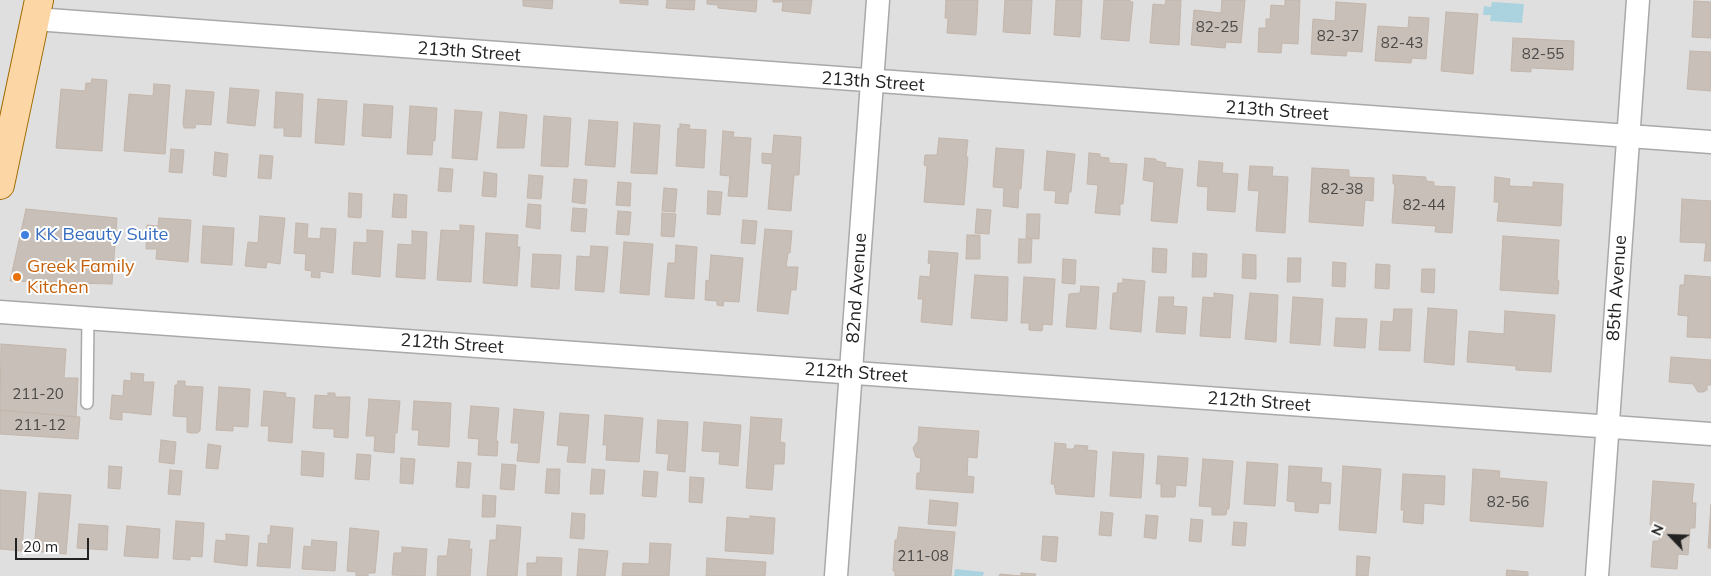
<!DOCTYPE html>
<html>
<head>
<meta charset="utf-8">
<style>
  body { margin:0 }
  #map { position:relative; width:1711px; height:576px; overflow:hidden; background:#f2efe9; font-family:Mulish,sans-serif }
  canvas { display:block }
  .north { position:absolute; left:1646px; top:511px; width:50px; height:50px; -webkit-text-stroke:4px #fff; paint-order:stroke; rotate:294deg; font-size:14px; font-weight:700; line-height:20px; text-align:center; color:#222 }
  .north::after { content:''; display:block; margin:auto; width:18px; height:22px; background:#222; clip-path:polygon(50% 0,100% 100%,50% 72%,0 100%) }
  .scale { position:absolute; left:15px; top:538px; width:74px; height:22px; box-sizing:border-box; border:2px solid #222; border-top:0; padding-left:6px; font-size:15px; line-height:18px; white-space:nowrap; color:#222; -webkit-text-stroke:4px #fff; paint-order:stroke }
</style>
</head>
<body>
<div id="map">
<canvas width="1711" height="576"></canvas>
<div class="north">N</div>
<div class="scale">20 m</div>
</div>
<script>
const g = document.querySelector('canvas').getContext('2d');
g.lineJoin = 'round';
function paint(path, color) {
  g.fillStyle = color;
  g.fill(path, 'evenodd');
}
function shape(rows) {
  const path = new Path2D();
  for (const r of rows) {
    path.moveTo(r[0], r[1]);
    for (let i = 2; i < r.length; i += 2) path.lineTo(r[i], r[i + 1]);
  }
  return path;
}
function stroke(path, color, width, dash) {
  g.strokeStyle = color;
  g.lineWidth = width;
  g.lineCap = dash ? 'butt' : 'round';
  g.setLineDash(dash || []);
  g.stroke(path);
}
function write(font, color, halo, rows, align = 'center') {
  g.font = font + ' Mulish,sans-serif';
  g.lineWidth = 4;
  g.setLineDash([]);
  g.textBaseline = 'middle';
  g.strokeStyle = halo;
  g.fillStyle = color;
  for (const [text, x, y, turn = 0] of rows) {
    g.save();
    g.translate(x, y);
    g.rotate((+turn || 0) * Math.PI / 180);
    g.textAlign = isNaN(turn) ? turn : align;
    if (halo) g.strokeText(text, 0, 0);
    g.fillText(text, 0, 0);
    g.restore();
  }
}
const residential = shape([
  [0,0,1711,0,1711,576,0,576]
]);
const water = shape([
  [1492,2,1524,4,1522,23,1490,21,1491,15,1483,15,1484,6,1491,7],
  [955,569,984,572,983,576,954,576]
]);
const building = shape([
  [523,0,553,0,552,9,523,6,523,0],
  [620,0,648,0,648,5,620,3,620,0],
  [667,0,695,0,694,10,666,8,667,0],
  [707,0,757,0,756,12,718,8,718,5,707,4,707,0],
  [773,0,812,0,810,14,782,11,783,2,773,2,773,0],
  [946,0,978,0,976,35,947,33,948,18,945,18,946,0],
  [1005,0,1032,0,1030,34,1003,32,1005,0],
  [1056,0,1082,0,1080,37,1054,35,1056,0],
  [1104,0,1130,0,1130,2,1133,2,1129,41,1101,39,1104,0],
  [1166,0,1181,0,1179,45,1150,43,1153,4,1165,5,1166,0],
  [1222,0,1245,0,1241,43,1226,42,1225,48,1191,45,1194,10,1221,13,1222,0],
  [1285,0,1300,0,1298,44,1282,43,1281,53,1258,52,1259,28,1266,28,1266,19,1270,19,1271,5,1285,6,1285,0],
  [1694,1,1711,2,1711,38,1692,37,1694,1],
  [1336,2,1366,4,1362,52,1347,51,1346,56,1311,54,1313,19,1335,21,1336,2],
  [1446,12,1478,14,1473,74,1441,71,1446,12],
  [1409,17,1429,18,1426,59,1412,58,1411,63,1375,61,1378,26,1408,28,1409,17],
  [1513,38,1574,41,1573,70,1531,68,1531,72,1511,71,1513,38],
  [1690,51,1711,52,1711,91,1687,89,1690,51],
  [92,79,107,80,102,151,56,148,61,89,85,91,86,83,91,83,92,79],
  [154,84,170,85,165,154,124,151,129,94,153,96,154,84],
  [230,88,259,90,255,126,227,123,230,88],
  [186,90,214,92,211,125,196,124,195,128,184,128,183,123,186,90],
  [276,92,303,94,301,137,284,136,284,128,274,128,276,92],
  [318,99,347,101,344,145,315,143,318,99],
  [364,104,393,106,391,138,362,136,364,104],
  [410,106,437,108,435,141,433,140,432,155,407,154,410,106],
  [455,110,482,112,477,160,452,158,455,110],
  [500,112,527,115,524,148,497,148,500,112],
  [544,116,571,118,568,167,541,166,544,116],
  [589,120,618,122,615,167,585,165,589,120],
  [634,123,660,125,657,174,631,173,634,123],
  [680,124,690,125,689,129,706,130,704,168,676,166,678,128,680,128,680,124],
  [723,131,734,132,733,137,751,138,747,197,728,196,730,176,720,175,723,131],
  [774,135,801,137,799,175,794,175,791,211,768,209,772,164,762,163,762,153,772,154,774,135],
  [939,138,968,140,966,157,968,157,964,205,924,202,927,166,924,165,925,155,937,155,939,138],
  [996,148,1024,150,1021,189,1019,189,1018,208,1003,206,1004,188,993,187,996,148],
  [171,149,184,150,182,173,169,172,171,149],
  [1047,151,1075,154,1071,192,1069,192,1068,204,1055,203,1056,191,1044,190,1047,151],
  [215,152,228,154,226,177,213,175,215,152],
  [1089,153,1100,154,1100,157,1109,158,1109,163,1127,164,1123,204,1120,204,1120,215,1095,213,1098,185,1087,184,1089,153],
  [260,155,273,156,271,179,258,178,260,155],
  [1145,158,1156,159,1156,161,1166,163,1165,167,1183,169,1177,223,1151,221,1154,182,1143,180,1145,158],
  [1199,161,1223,163,1222,173,1238,174,1235,212,1207,210,1208,187,1197,186,1199,161],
  [1250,166,1273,167,1272,176,1288,177,1285,233,1256,231,1259,191,1248,190,1250,166],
  [440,168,453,169,451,192,438,191,440,168],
  [1312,168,1349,170,1349,177,1374,178,1373,201,1365,200,1363,226,1309,222,1312,168],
  [484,172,497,174,496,197,482,196,484,172],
  [529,175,543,176,541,199,527,198,529,175],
  [1393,175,1426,177,1426,181,1434,182,1434,186,1455,187,1452,233,1435,232,1436,226,1392,223,1395,184,1393,184,1393,175],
  [1495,177,1510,179,1509,186,1533,187,1533,182,1563,184,1561,226,1497,221,1499,202,1494,202,1495,177],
  [574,179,587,180,585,204,572,202,574,179],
  [618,182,631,183,630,206,616,205,618,182],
  [664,188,677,189,675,212,662,211,664,188],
  [708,191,722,192,720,215,707,214,708,191],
  [349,193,362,194,361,218,348,217,349,193],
  [394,194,407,195,406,218,392,217,394,194],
  [1682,199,1711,201,1711,261,1704,261,1706,243,1680,242,1682,199],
  [528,204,541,205,540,229,526,227,528,204],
  [573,208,587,209,585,232,571,231,573,208],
  [26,209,117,218,112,284,10,281,26,209],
  [977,209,991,210,989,234,975,233,977,209],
  [618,211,631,212,629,235,616,234,618,211],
  [662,213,676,214,674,237,661,236,662,213],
  [1027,214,1040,214,1039,239,1026,238,1027,214],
  [260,216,285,218,280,264,267,262,266,268,245,266,248,242,258,243,260,216],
  [159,218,191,220,188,262,156,259,157,249,146,249,147,225,158,226,159,218],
  [743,220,757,221,755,244,741,243,743,220],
  [296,223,308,224,307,238,320,239,321,228,336,229,333,273,320,271,320,278,311,277,312,271,305,270,306,254,294,253,296,223],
  [460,225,474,226,471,282,437,280,441,230,460,231,460,225],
  [203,226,234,228,232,265,201,263,203,226],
  [765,229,792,231,790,253,788,253,786,267,798,267,796,290,791,290,788,314,757,311,765,229],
  [367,230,383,231,380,277,352,274,354,242,367,243,367,230],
  [412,231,427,232,425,279,396,277,398,244,412,245,412,231],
  [486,233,518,235,517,247,520,247,517,286,483,283,486,233],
  [967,235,980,235,980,259,966,259,967,235],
  [1503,236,1559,240,1557,280,1559,281,1558,294,1500,290,1503,236],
  [1019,239,1032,239,1031,263,1018,263,1019,239],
  [624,242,653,244,649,295,620,293,624,242],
  [676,245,697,247,694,299,665,297,668,263,675,263,676,245],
  [591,246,608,247,604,292,575,290,577,256,590,257,591,246],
  [1153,248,1167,249,1166,273,1152,272,1153,248],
  [929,251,958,253,952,325,921,322,923,299,918,299,920,276,930,277,931,264,928,263,929,251],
  [1193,253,1207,254,1206,277,1192,277,1193,253],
  [533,254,561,255,559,289,531,287,533,254],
  [1243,254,1256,255,1256,279,1242,278,1243,254],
  [711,255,743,258,739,302,724,301,723,306,717,305,717,301,705,300,706,280,709,281,711,255],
  [1288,258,1301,258,1300,282,1287,282,1288,258],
  [1063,259,1076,260,1075,284,1062,283,1063,259],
  [1333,262,1346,263,1345,287,1332,286,1333,262],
  [1376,264,1390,265,1389,289,1375,288,1376,264],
  [1422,269,1435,269,1434,293,1421,292,1422,269],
  [975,275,1008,277,1007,321,971,318,975,275],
  [1685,275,1711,277,1711,338,1687,337,1688,316,1678,315,1680,285,1684,285,1685,275],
  [1024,277,1055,279,1052,325,1043,324,1042,331,1029,330,1029,323,1021,323,1024,277],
  [1123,279,1145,281,1141,332,1110,329,1113,293,1117,293,1118,283,1123,283,1123,279],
  [1081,286,1099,287,1096,329,1066,327,1069,294,1080,293,1081,286],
  [1214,293,1233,295,1230,338,1200,336,1203,297,1214,298,1214,293],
  [1250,293,1278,295,1276,342,1245,339,1250,293],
  [1159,297,1174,297,1173,306,1187,307,1185,334,1156,332,1159,297],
  [1293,297,1323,299,1320,345,1290,343,1293,297],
  [1428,308,1457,310,1454,365,1424,362,1428,308],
  [1394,309,1412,309,1410,351,1379,350,1381,321,1393,322,1394,309],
  [1505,311,1555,315,1551,372,1516,370,1516,366,1467,362,1469,331,1504,334,1505,311],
  [1336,318,1367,319,1365,348,1334,346,1336,318],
  [1,344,66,349,64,378,78,378,76,417,0,410,1,344],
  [1671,357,1711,360,1711,385,1707,385,1707,390,1703,392,1698,392,1693,384,1669,382,1671,357],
  [131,373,144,374,143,382,154,382,151,415,122,412,122,420,110,419,112,395,123,396,124,380,131,381,131,373],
  [178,381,185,381,185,386,203,387,200,431,197,433,191,433,187,432,187,417,173,416,175,385,177,385,178,381],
  [219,387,250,389,248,427,233,426,233,431,216,430,219,387],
  [264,391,286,393,285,397,295,398,292,443,268,441,269,426,261,426,264,391],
  [328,393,335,393,335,397,350,397,348,438,334,437,334,429,313,428,315,395,328,396,328,393],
  [369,399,400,401,397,433,395,433,394,453,374,451,375,436,366,436,369,399],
  [414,401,451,403,449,447,418,445,419,430,412,430,414,401],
  [471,406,499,408,496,441,498,441,497,456,478,455,479,439,468,438,471,406],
  [514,409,544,412,539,463,517,461,519,443,511,443,514,409],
  [0,410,80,417,78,439,0,434,0,410],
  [560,413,589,415,585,463,567,462,569,446,557,445,560,413],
  [605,415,643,418,639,462,606,460,607,445,603,445,605,415],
  [751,417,782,419,780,442,785,443,784,464,774,464,772,490,746,488,751,417],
  [658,420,688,422,685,472,667,470,669,454,656,453,658,420],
  [704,422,741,425,738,466,719,464,720,452,702,451,704,422],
  [919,427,979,431,977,458,968,457,967,476,974,477,973,493,916,489,917,473,920,473,921,458,916,457,913,448,918,441,919,427],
  [161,440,176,442,174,464,159,462,161,440],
  [1055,443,1066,444,1066,449,1074,449,1075,445,1088,446,1087,450,1097,451,1094,497,1056,494,1054,484,1051,484,1055,443],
  [208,444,221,446,218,469,206,468,208,444],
  [302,451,324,453,323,477,301,475,302,451],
  [1113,452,1144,454,1141,498,1110,496,1113,452],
  [357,454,371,455,369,480,355,479,357,454],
  [1158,456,1188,458,1186,486,1176,485,1175,497,1161,497,1161,484,1156,484,1158,456],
  [401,458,415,459,413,484,400,483,401,458],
  [1203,459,1233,461,1229,509,1227,509,1226,515,1212,515,1212,507,1199,506,1203,459],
  [458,462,471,463,469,488,456,487,458,462],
  [1247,462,1278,464,1275,506,1244,504,1247,462],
  [502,464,516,465,514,490,500,489,502,464],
  [109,466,122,467,120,489,108,488,109,466],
  [1289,466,1322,468,1321,482,1331,483,1330,504,1319,503,1318,513,1295,511,1295,502,1287,501,1289,466],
  [1343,466,1381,469,1376,533,1339,530,1343,466],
  [547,469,560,469,559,494,545,493,547,469],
  [592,469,605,470,603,494,590,494,592,469],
  [1473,469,1500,471,1499,478,1547,482,1543,527,1470,521,1473,469],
  [170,470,182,471,180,495,168,494,170,470],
  [644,471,658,472,656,497,642,496,644,471],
  [1403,474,1445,476,1444,505,1424,503,1423,524,1403,522,1404,510,1401,510,1403,474],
  [690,477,704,478,702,503,689,502,690,477],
  [1653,481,1694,484,1692,503,1696,503,1695,528,1690,528,1688,555,1678,554,1677,569,1651,567,1653,541,1659,541,1660,525,1650,525,1653,481],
  [0,490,26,492,22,551,0,549,0,490],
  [39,493,71,495,66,554,34,551,39,493],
  [483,495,496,496,495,517,482,517,483,495],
  [930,500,958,503,956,526,928,524,930,500],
  [1711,505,1711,548,1708,548,1711,505],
  [1101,512,1113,513,1111,536,1099,535,1101,512],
  [572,513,585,514,584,539,570,538,572,513],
  [1146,515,1158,516,1156,539,1144,537,1146,515],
  [750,516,775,518,773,554,725,551,727,517,750,519,750,516],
  [1191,519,1203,520,1201,542,1189,541,1191,519],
  [176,521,204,523,202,557,190,556,190,560,173,559,176,521],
  [1234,522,1247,523,1245,546,1232,545,1234,522],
  [79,524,108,526,107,550,77,548,79,524],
  [497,525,521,527,517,576,487,576,490,540,496,540,497,525],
  [127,526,160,529,158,558,124,556,127,526],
  [271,526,293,528,290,568,257,566,259,543,268,544,268,535,270,535,271,526],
  [899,527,955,532,951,576,895,576,895,571,893,571,895,540,897,540,899,527],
  [350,528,379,531,375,573,368,573,368,576,356,576,356,572,347,571,350,528],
  [226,534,249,536,247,566,214,562,216,540,226,541,226,534],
  [1043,536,1058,537,1056,562,1041,560,1043,536],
  [449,539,470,541,469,549,472,549,470,576,437,576,438,556,447,556,449,539],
  [312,540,337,542,335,571,302,569,304,546,311,547,312,540],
  [650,543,671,544,669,576,622,576,623,563,649,564,650,543],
  [402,547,427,549,425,576,392,575,394,553,402,553,402,547],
  [579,549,608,551,605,576,577,576,579,549],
  [1357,556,1370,557,1368,576,1356,576,1357,556],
  [537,557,562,558,561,576,527,576,527,563,536,563,537,557],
  [707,558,766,562,765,576,706,576,707,558],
  [1507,570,1528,572,1528,576,1506,576,1507,570],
  [1021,573,1036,574,1035,576,999,576,1000,574,1021,576,1021,573]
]);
const lane = shape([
  [87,403,88,318]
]);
const street = shape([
  [35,19,1711,142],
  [0,312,1711,434],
  [836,576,878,0],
  [1597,576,1638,0]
]);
const primary = shape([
  [0,185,39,0]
]);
const markers = [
  [25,235,5,"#3f7fe0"],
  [17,277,5,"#e8710a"]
];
const numberNames = [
  ["82-25",1217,27],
  ["82-37",1338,36],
  ["82-43",1402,43],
  ["82-55",1543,54],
  ["82-38",1342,189],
  ["82-44",1424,205],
  ["211-20",38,394],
  ["211-12",40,425],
  ["82-56",1508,502],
  ["211-08",923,556]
];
const streetNames = [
  ["213th Street",469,52,4],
  ["213th Street",873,82,4],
  ["213th Street",1277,111,4],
  ["82nd Avenue",857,288,-86],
  ["85th Avenue",1617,288,-86],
  ["212th Street",452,344,4],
  ["212th Street",856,373,4],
  ["212th Street",1259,402,4]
];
const shopNames = [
  ["KK Beauty Suite",35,235]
];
const foodNames = [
  ["Greek Family",27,267],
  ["Kitchen",27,288]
];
paint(residential, '#e0dfdf');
paint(water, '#aad3df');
paint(building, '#c7bfb8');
stroke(building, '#c4b6ab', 1);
stroke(lane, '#a9a9a9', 14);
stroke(street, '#a9a9a9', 25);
stroke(primary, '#a06b00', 30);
stroke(lane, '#fff', 11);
stroke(street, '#fff', 22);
stroke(primary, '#fcd6a4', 28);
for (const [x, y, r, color] of markers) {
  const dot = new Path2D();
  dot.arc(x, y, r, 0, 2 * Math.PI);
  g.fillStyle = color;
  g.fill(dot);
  stroke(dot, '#fff', 2);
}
write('15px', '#4b4948', null, numberNames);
write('18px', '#222', '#fff', streetNames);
write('18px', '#366cbe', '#fff', shopNames, 'left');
write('18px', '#c56008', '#fff', foodNames, 'left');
</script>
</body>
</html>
